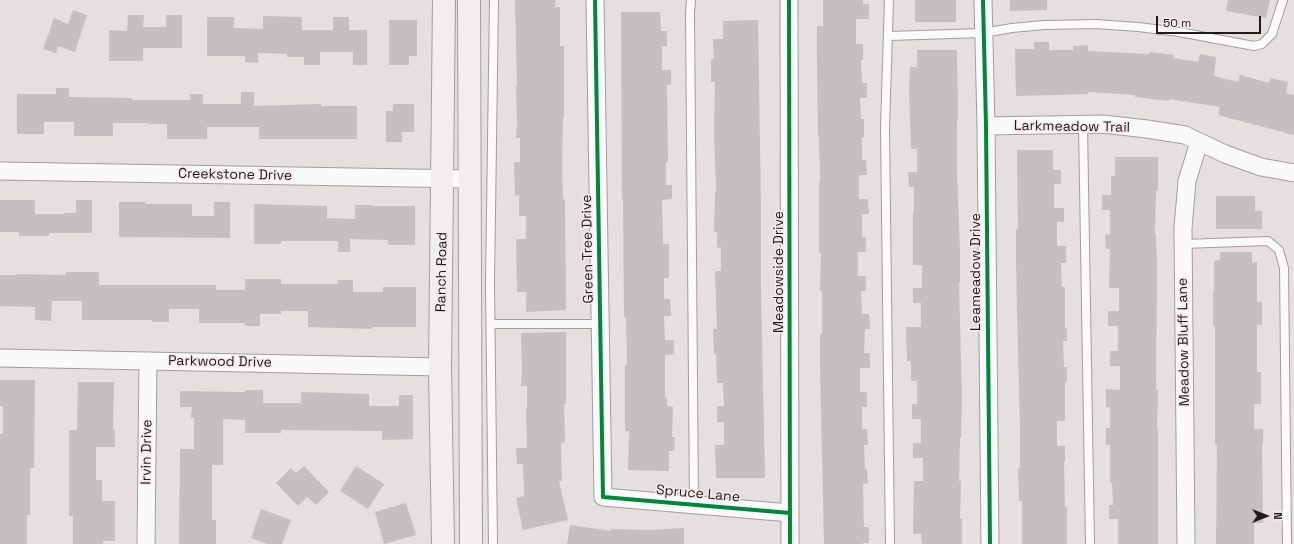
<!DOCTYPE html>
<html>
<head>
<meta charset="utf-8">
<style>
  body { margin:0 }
  #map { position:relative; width:1294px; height:544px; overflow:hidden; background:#e6dfe0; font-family:"Space Grotesk",sans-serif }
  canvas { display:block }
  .north { position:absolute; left:1246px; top:496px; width:40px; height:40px; -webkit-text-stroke:3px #f7e9ea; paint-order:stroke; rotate:90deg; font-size:11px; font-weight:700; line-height:16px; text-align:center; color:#1f1b1b }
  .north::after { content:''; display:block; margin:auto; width:14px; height:18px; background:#1f1b1b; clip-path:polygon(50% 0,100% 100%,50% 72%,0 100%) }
  .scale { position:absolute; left:1156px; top:16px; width:105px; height:18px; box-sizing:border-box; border:2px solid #1f1b1b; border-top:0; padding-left:5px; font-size:12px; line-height:14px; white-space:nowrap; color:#1f1b1b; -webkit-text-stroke:3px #f7e9ea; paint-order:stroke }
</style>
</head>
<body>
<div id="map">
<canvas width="1294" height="544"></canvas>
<div class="north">N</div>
<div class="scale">50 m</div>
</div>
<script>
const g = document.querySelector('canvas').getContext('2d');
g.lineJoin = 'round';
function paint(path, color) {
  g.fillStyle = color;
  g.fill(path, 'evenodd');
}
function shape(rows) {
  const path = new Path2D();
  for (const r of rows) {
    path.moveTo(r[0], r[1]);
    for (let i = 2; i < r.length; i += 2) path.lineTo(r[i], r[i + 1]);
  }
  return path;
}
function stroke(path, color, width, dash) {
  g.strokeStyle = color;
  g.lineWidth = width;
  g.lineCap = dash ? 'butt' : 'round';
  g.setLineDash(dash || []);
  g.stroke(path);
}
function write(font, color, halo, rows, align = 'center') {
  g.font = font + ' "Space Grotesk",sans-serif';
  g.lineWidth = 3;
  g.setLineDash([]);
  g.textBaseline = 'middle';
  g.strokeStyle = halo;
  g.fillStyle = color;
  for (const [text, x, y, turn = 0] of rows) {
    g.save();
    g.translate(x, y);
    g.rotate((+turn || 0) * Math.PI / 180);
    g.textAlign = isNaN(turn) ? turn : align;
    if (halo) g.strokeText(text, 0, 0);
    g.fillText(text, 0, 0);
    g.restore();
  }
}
const building = shape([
  [515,0,556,0,555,7,560,7,560,46,564,46,564,118,563,118,562,167,563,200,565,199,566,310,526,312,526,292,517,292,516,239,526,239,526,216,519,216,519,195,515,196,514,162,520,162,520,138,516,138,517,123,516,86,517,86],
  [823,0,863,0,863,4,869,4,869,19,856,19,856,44,863,44,863,60,861,60,862,83,867,83,867,98,860,98,861,119,864,119,864,137,862,137,862,160,866,160,867,175,859,175,859,199,868,199,869,214,862,214,862,237,866,237,866,252,858,252,858,276,866,276,866,291,861,291,862,314,869,314,870,329,865,329,864,353,870,353,870,368,860,368,860,392,867,392,867,407,862,407,862,429,867,429,868,445,864,445,865,469,867,469,868,483,863,484,864,527,869,527,869,543,863,543,863,544,824,544,820,368,820,334,822,334,822,291,820,291,821,253,819,253,819,181,820,181,819,137,818,137,817,59,817,26,823,26],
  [915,0,956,0,956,22,915,22],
  [1010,0,1047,0,1047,10,1010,11],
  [1228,0,1270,0,1266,18,1226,11],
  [73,10,87,15,75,52,58,46,56,53,43,49,54,18,68,24],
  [621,12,660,12,661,31,667,31,667,46,662,46,662,70,671,70,671,85,667,85,668,162,666,162,666,185,672,185,672,199,662,200,663,244,669,244,669,278,664,278,664,299,670,299,671,316,664,316,665,340,674,340,674,354,665,355,665,398,667,398,667,406,673,407,672,437,675,437,674,451,669,451,669,471,628,470,629,431,625,431,625,365,627,365,626,317,624,317,623,200,622,200],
  [128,15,144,15,143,27,166,27,166,15,182,15,182,48,143,48,143,61,109,61,109,30,127,31],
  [263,16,302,17,302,30,333,30,333,17,349,17,349,30,367,30,367,65,353,65,353,52,320,52,320,65,304,65,304,57,287,57,287,54,258,53,258,63,245,62,245,56,207,56,207,17,234,17,234,28,263,29],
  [389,20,417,20,417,56,409,56,409,65,389,65],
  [758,20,761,208,761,290,765,478,716,478,715,445,724,445,724,422,717,422,717,406,724,406,723,383,717,383,716,354,714,354,713,329,717,329,715,271,721,271,721,247,717,248,717,232,714,232,715,192,716,192,714,131,715,82,711,82,711,59,714,59,713,39,723,39,723,21],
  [1034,42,1049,42,1049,50,1073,50,1073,46,1088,45,1088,51,1149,54,1150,52,1174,55,1173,58,1198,62,1200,54,1216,57,1214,76,1238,82,1240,75,1269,83,1271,78,1288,82,1286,93,1294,95,1294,135,1218,115,1220,107,1169,99,1169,101,1135,97,1135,95,1088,92,1088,94,1016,96,1015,49,1034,49],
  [917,50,957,50,958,121,957,121,957,172,960,250,960,282,959,282,962,399,961,438,960,438,959,481,961,481,960,519,962,519,962,544,922,544,921,534,913,534,914,481,923,481,923,458,913,458,913,443,921,443,921,419,912,419,912,404,917,404,917,381,911,381,911,361,907,361,906,327,921,327,921,303,913,303,913,288,922,288,922,265,913,265,913,212,914,212,914,187,909,187,908,172,917,172,917,149,911,149,909,88,910,67,917,67],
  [56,88,69,88,69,97,132,98,132,100,190,100,190,94,203,94,203,104,241,104,241,92,254,92,254,106,321,104,321,106,357,106,357,139,259,139,259,127,207,127,207,139,167,139,167,124,149,124,149,123,113,123,113,136,74,136,74,122,44,122,44,134,17,134,17,94,56,94],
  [393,104,414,104,414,132,402,132,402,142,386,142,386,111,393,111],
  [1017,150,1053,150,1053,170,1061,170,1061,184,1054,184,1054,208,1064,208,1064,222,1057,222,1057,246,1066,246,1066,263,1061,263,1062,287,1065,287,1065,328,1067,328,1067,341,1063,341,1064,367,1067,367,1067,382,1065,382,1065,421,1057,421,1057,446,1065,446,1065,462,1064,462,1065,507,1067,507,1067,544,1022,544,1022,501,1019,501,1018,468,1020,468,1020,429,1016,266,1016,229,1018,229],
  [1115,157,1158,157,1158,191,1156,191,1155,234,1156,234,1157,267,1156,390,1158,390,1157,428,1158,428,1158,544,1118,544,1118,519,1109,519,1109,505,1113,505,1112,483,1110,483,1110,445,1106,445,1106,428,1110,428,1110,407,1106,407,1106,389,1120,390,1120,366,1110,366,1110,351,1118,351,1118,326,1108,326,1108,311,1119,311,1119,288,1109,288,1110,249,1106,249,1105,235,1110,234,1110,210,1102,210,1102,195,1111,195,1111,176,1115,176],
  [1216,196,1255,196,1255,211,1262,211,1262,229,1216,229],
  [0,200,35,200,35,214,64,214,64,213,76,213,76,200,92,200,92,233,49,233,49,236,19,236,19,232,0,232],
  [119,202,146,202,146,204,192,204,192,216,214,216,214,202,230,202,230,238,119,237],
  [254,204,327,206,327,218,355,219,355,205,372,205,372,206,415,206,415,245,388,245,388,240,350,239,350,252,338,252,338,241,281,241,281,244,254,244],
  [1220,252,1252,252,1252,263,1257,262,1257,302,1262,302,1262,325,1257,325,1257,372,1261,372,1261,404,1254,404,1254,429,1263,429,1263,444,1262,444,1263,523,1254,523,1254,544,1216,544,1217,445,1215,445,1215,326,1213,326,1213,291,1214,291,1214,261,1220,260],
  [66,272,99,272,99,285,216,285,216,290,245,290,245,279,281,279,281,284,338,284,338,280,353,280,353,292,383,292,383,287,416,287,416,327,372,327,372,329,308,327,308,311,281,311,281,314,260,314,260,326,245,326,245,323,199,323,199,309,169,309,169,322,152,322,152,320,82,320,82,301,52,301,51,321,35,320,35,307,0,306,0,275,17,275,17,274,66,275],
  [566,332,566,404,564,404,565,442,561,443,562,481,559,481,568,520,523,530,516,498,524,496,523,464,517,464,516,448,527,448,526,409,527,409,527,386,521,386,522,370,521,333],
  [0,380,35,380,34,468,30,468,30,515,27,515,27,544,0,544,0,434,3,434,3,406,0,406],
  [78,382,114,382,113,430,115,430,115,447,96,447,96,480,102,480,102,501,115,501,115,541,103,541,103,544,73,544,73,516,69,516,69,430,77,430],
  [245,390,263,390,263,403,301,403,301,392,369,394,369,406,399,406,399,395,413,395,413,439,382,440,382,431,281,430,281,433,245,433,245,420,223,419,223,465,212,465,212,520,216,520,216,544,179,544,180,449,194,449,194,418,191,418,192,407,180,407,180,391,245,392],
  [304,466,329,492,316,505,307,497,298,506,276,483,291,468,296,473],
  [356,466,384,484,368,509,340,491],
  [406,503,416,535,384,544,375,512],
  [261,509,291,520,282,544,268,544,251,538],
  [570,525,611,531,611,529,650,530,684,528,684,544,567,544]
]);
const service = shape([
  [691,0,690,13,694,505],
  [889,0,885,128,890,544],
  [889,36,983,33,1012,28,1044,25,1096,24,1138,27,1179,32,1254,46,1262,44,1272,34,1283,0],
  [1083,125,1090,544],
  [1183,244,1268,241,1279,250,1284,268,1287,544],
  [491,324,600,324],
  [493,544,490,284,494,0]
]);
const minor = shape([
  [595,0,603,497,790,513],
  [789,0,790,544],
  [983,0,986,126,990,544],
  [986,126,1103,124,1147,129,1185,135,1225,154,1261,167,1294,173],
  [0,171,470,179],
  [0,358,440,367],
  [146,544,148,361],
  [1186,544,1183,228,1187,181,1199,142]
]);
const secondary = shape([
  [469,0,471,544],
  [443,544,440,367,444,0]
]);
const cycleway = shape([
  [595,0,603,497,790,513],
  [789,0,790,544],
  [983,0,986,126,990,544]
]);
const streetNames = [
  ["Larkmeadow Trail",1072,127,1],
  ["Creekstone Drive",235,175,1],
  ["Green Tree Drive",588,249,-91],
  ["Ranch Road",442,272,-89],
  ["Meadowside Drive",779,272,-90],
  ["Leameadow Drive",976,272,-90],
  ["Meadow Bluff Lane",1184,342,-91],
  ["Parkwood Drive",220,362,1],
  ["Irvin Drive",147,452,-89],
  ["Spruce Lane",698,494,5]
];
paint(building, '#c4bfc0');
stroke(service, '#a29d9d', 10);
stroke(minor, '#a29d9d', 19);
stroke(secondary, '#a29d9d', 24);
stroke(service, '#fbfafa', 8);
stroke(minor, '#fbfafa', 17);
stroke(secondary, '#f3eeee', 22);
stroke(cycleway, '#00873e', 4);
write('14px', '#1f1b1b', '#f7e9ea', streetNames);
</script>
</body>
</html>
